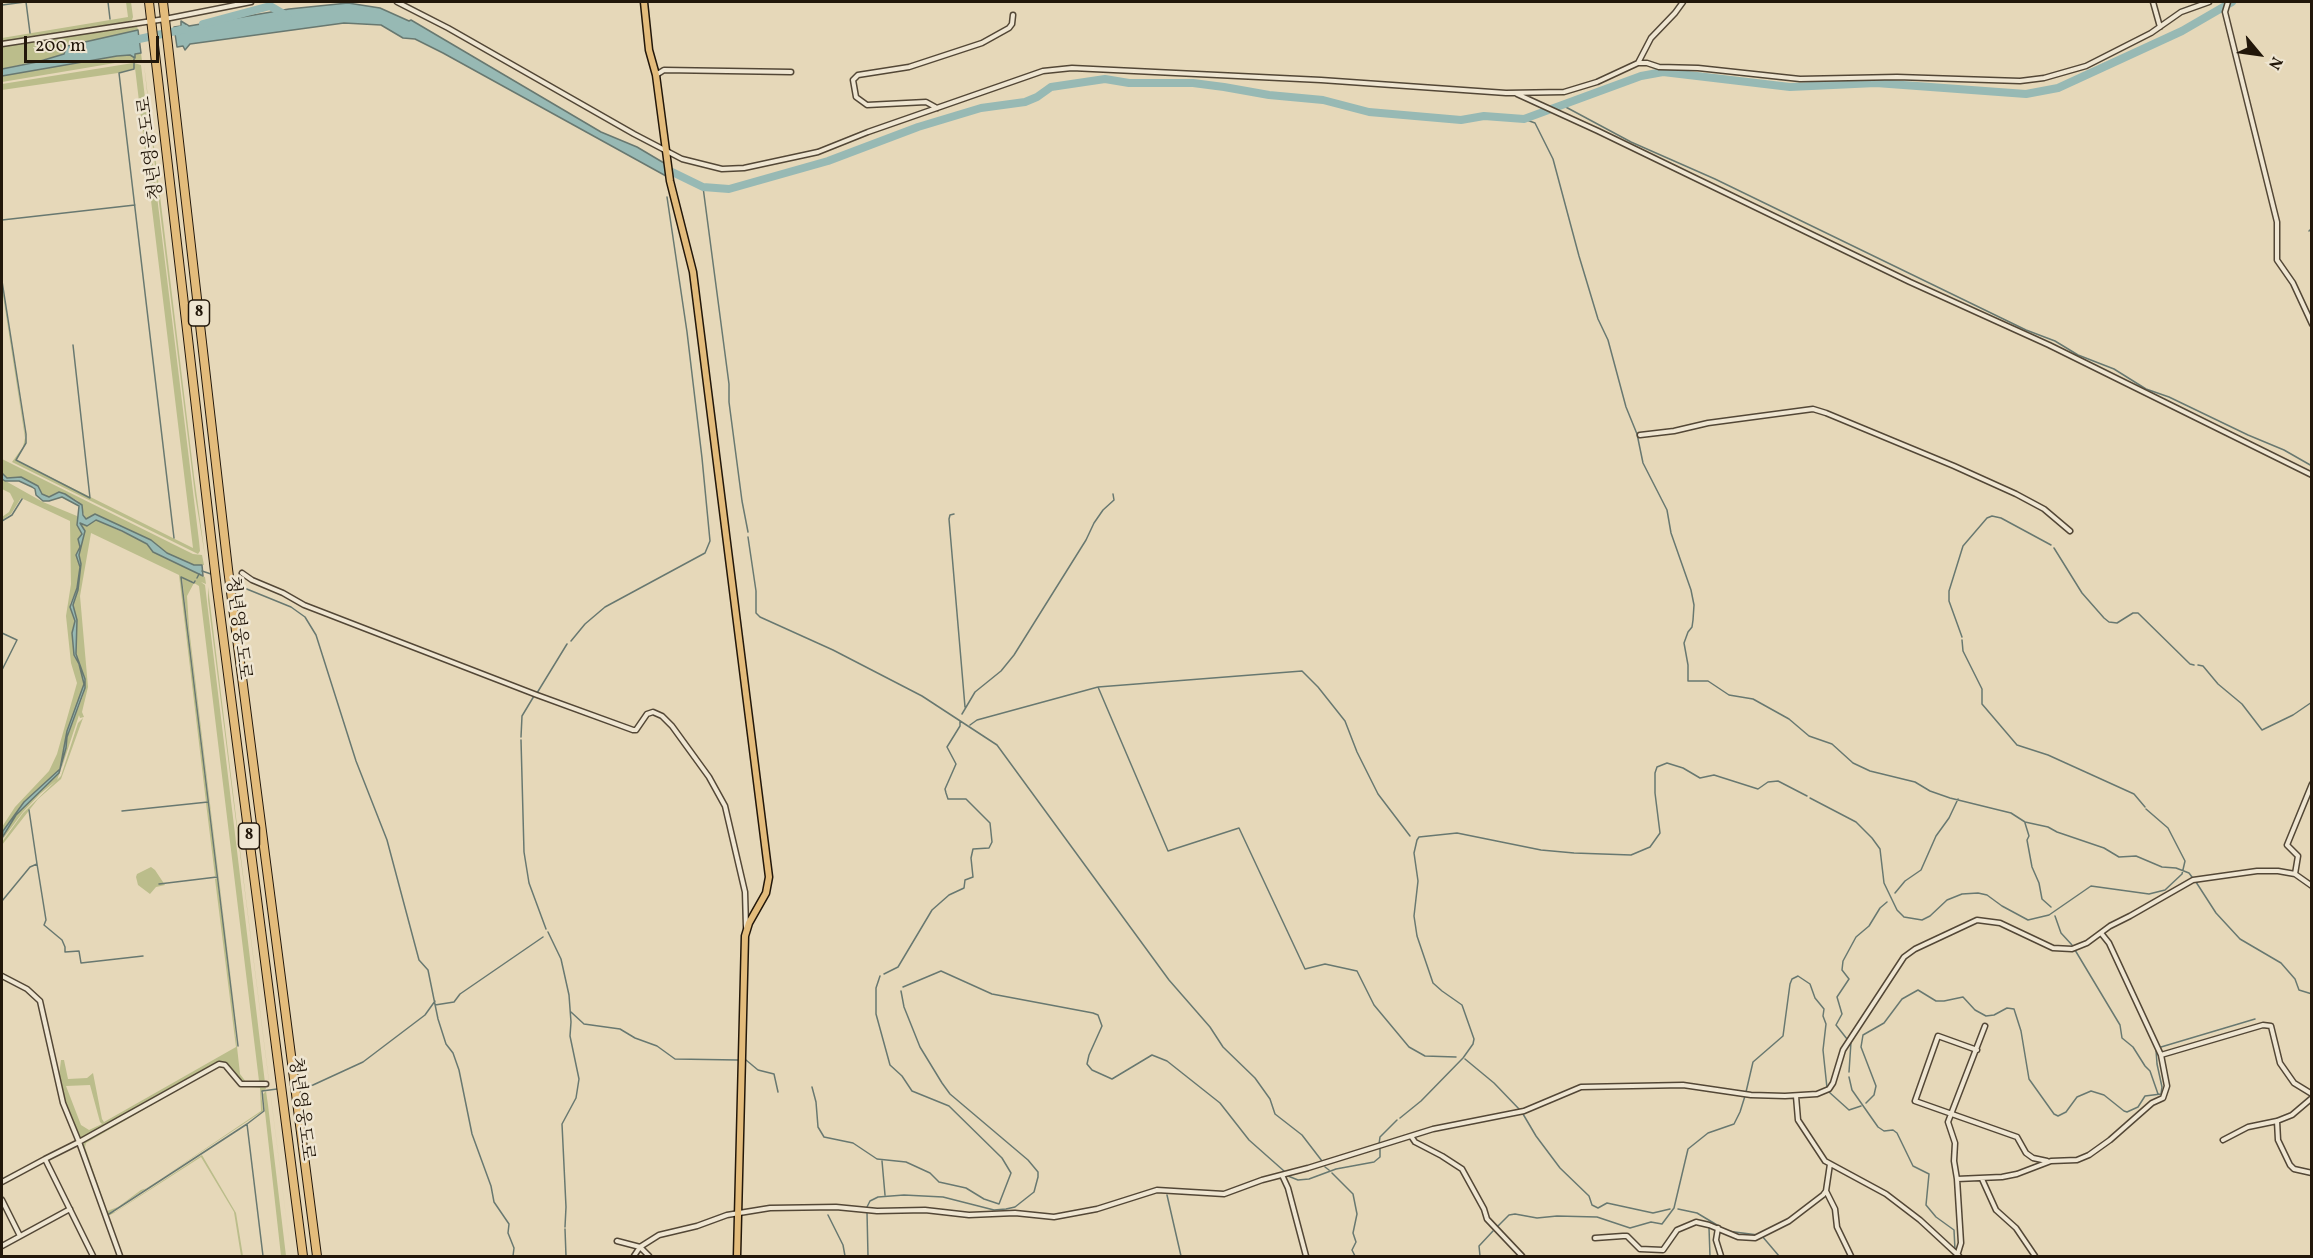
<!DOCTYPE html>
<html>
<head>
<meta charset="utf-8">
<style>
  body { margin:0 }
  #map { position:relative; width:2313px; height:1258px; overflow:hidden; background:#e6d8b9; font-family:Vollkorn,serif }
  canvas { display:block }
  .frame { position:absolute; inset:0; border:3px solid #22170a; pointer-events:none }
  .north { position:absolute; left:2229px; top:24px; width:60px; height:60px; -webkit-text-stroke:4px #efe6d2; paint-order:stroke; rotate:119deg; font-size:16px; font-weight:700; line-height:24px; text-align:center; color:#22170a }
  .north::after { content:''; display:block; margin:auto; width:21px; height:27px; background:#22170a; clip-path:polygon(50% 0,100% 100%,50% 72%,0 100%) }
  .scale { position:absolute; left:24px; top:36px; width:135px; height:27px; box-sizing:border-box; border:3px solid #22170a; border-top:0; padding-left:8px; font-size:18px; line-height:21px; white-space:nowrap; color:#22170a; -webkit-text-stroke:4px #efe6d2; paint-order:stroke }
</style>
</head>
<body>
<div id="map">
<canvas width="2313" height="1258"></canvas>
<div class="frame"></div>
<div class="north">N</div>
<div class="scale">200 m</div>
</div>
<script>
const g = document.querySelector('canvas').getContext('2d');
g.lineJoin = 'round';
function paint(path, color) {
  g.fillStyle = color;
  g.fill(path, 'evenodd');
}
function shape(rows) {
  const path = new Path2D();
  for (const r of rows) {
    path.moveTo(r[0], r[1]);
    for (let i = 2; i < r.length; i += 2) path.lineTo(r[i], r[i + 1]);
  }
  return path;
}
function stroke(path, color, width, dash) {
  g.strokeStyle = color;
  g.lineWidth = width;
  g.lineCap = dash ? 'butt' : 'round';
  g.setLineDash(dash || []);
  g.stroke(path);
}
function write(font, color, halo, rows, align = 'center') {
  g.font = font + ' Vollkorn,"Noto Serif KR",serif';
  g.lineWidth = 5;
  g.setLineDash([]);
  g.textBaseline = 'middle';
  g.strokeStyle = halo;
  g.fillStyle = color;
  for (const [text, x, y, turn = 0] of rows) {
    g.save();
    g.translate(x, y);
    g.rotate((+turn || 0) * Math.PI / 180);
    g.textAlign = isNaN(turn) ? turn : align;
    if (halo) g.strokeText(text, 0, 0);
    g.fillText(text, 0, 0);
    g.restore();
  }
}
const green = shape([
  [126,2,131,2,133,17,132,20,127,22,2,42,2,38,128,17],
  [137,26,138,30,112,37,67,46,65,54,59,56,2,69,2,46,82,32],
  [141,53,142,61,121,62,2,82,2,76,117,56,130,55,135,58,134,54],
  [133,63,134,65,134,63,141,65,199,541,200,551,198,554,12,462,23,447,25,438,2,289,2,283,26,440,24,447,16,460,193,548,135,68,118,73,2,90,2,84],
  [144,64,194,476,205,556,195,495,159,203],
  [2,459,193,554,202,555,204,565,194,565,167,553,151,540,95,514,86,519,78,501,65,494,59,492,49,497,42,494,38,486,21,477,7,478,2,473],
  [2,479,43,502,77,516,78,519,82,534,78,539,80,547,76,555,80,567,77,588,70,604,75,621,72,631,74,655,79,664,84,684,67,731,60,769,24,802,2,834,2,827,15,807,49,771,57,754,77,683,71,663,66,616,71,584,70,521,21,498,11,514,2,520,2,517,9,512,14,501,10,493,2,489],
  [96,520,140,540,147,544,153,552,205,577,206,584,201,582,205,585,265,1083,242,1082,226,1064,219,1062,81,1138,76,1132,65,1105,59,1076,61,1060,64,1060,68,1079,87,1078,93,1073,102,1119,104,1122,236,1047,215,879,217,878,224,929,240,1074,246,1082,259,1081,199,586,194,583,187,596,189,628,239,1046,182,578,194,583,196,580,194,582,181,577,208,801,206,802,179,575,91,533,80,596,88,687,82,712,84,717,80,718,79,715,62,767,57,780,40,794,23,812,2,840,16,815,61,770,66,748,67,737,83,696,85,679,76,654,77,623,73,605,78,590,81,564,79,555,84,533,80,525,80,523,90,524],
  [90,1085,100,1122,102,1124,89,1130,81,1125,66,1086],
  [208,587,246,899,291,1256,208,600],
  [83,718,61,779,38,799,2,845,2,842,23,813,61,776,78,723],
  [206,803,208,803,217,876,215,876],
  [151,867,155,870,165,885,156,887,150,894,138,885,136,877,137,874],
  [218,1066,225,1067,243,1086,265,1085,266,1089,261,1092,263,1111,109,1213,115,1212,202,1155,236,1213,243,1256,241,1256,234,1212,201,1157,114,1213,108,1216,83,1145,84,1140],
  [218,1067,225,1068,241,1086,260,1088,261,1111,147,1188,141,1190,118,1207,107,1211,85,1147,86,1143],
  [266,1091,268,1105,286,1256,281,1256,263,1094]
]);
const water = shape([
  [348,3,380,8,409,21,411,20,601,132,637,147,664,163,666,176,443,53,415,39,403,38,381,25,344,23,190,44,185,50,183,46,177,47,174,27,181,26,181,21,189,26,289,9,348,3],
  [138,30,141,53,135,54,135,58,130,55,117,56,2,76,2,69,37,62,64,54,67,46,138,30],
  [2,473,7,478,21,477,38,486,42,494,49,497,59,492,65,494,82,505,83,515,86,519,95,514,151,540,167,553,194,565,202,565,203,576,153,552,147,544,122,531,96,520,87,526,80,523,85,531,79,555,81,564,78,590,73,605,77,620,76,654,85,679,85,688,67,737,66,748,59,773,16,815,2,838,3,831,24,802,60,769,67,731,84,684,79,664,74,655,72,633,75,621,70,607,77,588,80,567,76,555,80,547,78,539,82,534,77,525,79,506,62,497,49,501,43,501,36,495,35,489,32,487,19,481,5,481,2,479,2,473]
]);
const stream = shape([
  [26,2,30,33],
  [108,2,110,19],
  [2,5,25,2],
  [134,59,134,69,119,73,174,538],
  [1562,105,1631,142,1715,179,2026,330,2055,341,2078,355,2114,369,2146,389,2169,397,2248,435,2284,450,2312,466],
  [1524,119,1535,123,1553,159,1579,256,1598,319,1608,340,1626,407,1637,434,1643,463,1667,510,1671,533,1691,590,1694,605,1693,620,1692,627,1688,632,1684,643,1688,665,1688,681,1708,681,1729,695,1753,699,1789,719,1809,736,1832,744,1853,763,1870,771,1915,782,1930,791,1950,798,2011,813,2025,822,2048,827,2057,832,2104,848,2119,857,2136,856,2162,867,2176,868,2189,873,2192,877],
  [703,187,729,384,729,402,742,501,748,532],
  [2,220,135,205],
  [2309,231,2312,228],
  [2,281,26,434,26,443,16,460,90,498,73,345],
  [954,514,950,515,949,519,965,707],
  [2,521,12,515,22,499],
  [748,537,756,591,756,613,760,617,833,650,922,696,997,745,1169,980,1210,1027,1223,1047,1255,1078,1270,1099,1275,1114,1302,1135,1322,1161],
  [2054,548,2082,593,2104,618,2109,622,2117,623,2133,613,2138,613,2190,664,2194,665],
  [202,571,211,574],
  [197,578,199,574],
  [195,581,194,583,181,577,238,1046],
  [232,583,291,607,305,617,316,635,356,761,387,840,419,960,428,970,438,1019,446,1044,453,1053,459,1070,472,1134,491,1186,494,1202,509,1224,508,1233,514,1248,513,1256],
  [2,633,17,640,2,670],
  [1962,637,1949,601,1949,591,1963,546,1987,518,1992,516,2001,518,2051,545],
  [1962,640,1963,651,1982,689,1982,704,2017,745,2048,755,2134,794,2145,807],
  [571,641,585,624,605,607,705,553,710,541,702,458,687,332,667,197],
  [2198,665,2203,666,2218,684,2242,704,2262,730,2293,715,2312,702],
  [1098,687,1168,851,1239,828,1305,969,1325,964,1357,971,1374,1005,1409,1047,1425,1056,1456,1057],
  [537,693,567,644],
  [962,714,975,692,1001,671,1014,655,1086,540,1094,523,1103,510,1114,500,1113,494],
  [970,725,977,720,1098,687,1302,671,1318,687,1345,721,1357,752,1378,794,1410,836],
  [521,737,522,716,534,696],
  [521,740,524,852,529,883,546,929],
  [1810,798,1856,822,1872,838,1880,849,1884,883,1897,910,1904,917,1922,920,1930,916,1947,900,1962,894,1978,893,1987,895,2002,906,2028,920,2049,915,2091,886,2149,894,2165,890,2182,874,2185,861,2168,828,2146,809],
  [122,811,208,802],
  [2025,823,2029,836,2027,840,2032,867,2039,883,2042,899,2051,907],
  [37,864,46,920,44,925,62,940,65,947,65,952,79,951,81,963,143,956],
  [2196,882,2216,913,2240,939,2281,963,2295,979,2299,990,2312,994],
  [159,884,217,877],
  [1895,893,1905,881,1921,870,1936,836,1949,818,1958,799],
  [2,901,30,867,37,864,29,810],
  [2055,916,2061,933,2072,945],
  [548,932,561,959,569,995,571,1022,570,1036,579,1079,576,1098,562,1124,566,1207,565,1227],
  [2075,950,2120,1025,2122,1038,2133,1047,2145,1066,2150,1071,2158,1094],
  [884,974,898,967,932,910,949,895,964,888,965,880,973,877,971,858,973,849,989,848,992,842,990,823,966,799,948,799,946,793,945,789,956,764,947,747,960,726,960,721],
  [903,987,941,971,992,994,1093,1013,1098,1015,1102,1026,1089,1055,1087,1064,1092,1070,1112,1079,1152,1055,1167,1061,1220,1103,1249,1140,1284,1171],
  [435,1005,454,1002,460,994,543,937],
  [571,1012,584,1024,620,1029,635,1038,657,1046,675,1059,738,1060],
  [1847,1039,1836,1025,1842,1014,1837,997,1849,979,1842,970,1843,961,1856,937,1869,926,1880,908,1887,902],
  [2161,1047,2255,1019],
  [1465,1059,1494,1083,1520,1110],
  [746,1060,758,1070,774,1074,778,1092],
  [1849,1072,1851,1042],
  [1849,1077,1852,1090,1878,1127,1884,1131,1893,1130,1897,1133,1913,1166,1929,1174,1926,1205,1936,1217,1954,1230,1955,1250],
  [812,1087,816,1102,818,1127,824,1137,853,1143,877,1159,906,1162,930,1173,939,1182,966,1188,984,1199,999,1204,1011,1173,1002,1158,949,1106,912,1091,902,1076,890,1065,876,1014,876,988,880,976],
  [297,1088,313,1085,363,1062,425,1015,435,1001],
  [1746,1092,1753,1062,1783,1036,1790,984,1792,979,1798,976,1810,984,1815,998,1824,1009,1823,1016,1826,1024,1823,1050,1827,1088],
  [1829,1092,1849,1110,1861,1106],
  [1866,1103,1874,1095,1876,1086,1861,1047,1863,1035,1884,1023,1902,999,1918,990,1936,1001,1944,1001,1963,997,1975,1010,1986,1016,1994,1015,2007,1008,2014,1009,2021,1031,2029,1079,2054,1114,2058,1116,2066,1112,2077,1097,2091,1091,2104,1095,2124,1111,2127,1112,2138,1107,2145,1096,2161,1094,2162,1087,2157,1064,2156,1050],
  [1523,1114,1536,1136,1560,1168,1589,1196,1592,1205,1598,1208,1607,1203,1653,1213,1670,1209],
  [1400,1118,1421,1101,1463,1058,1473,1044,1474,1039,1462,1005,1442,991,1433,983,1417,936,1414,916,1418,881,1414,853,1417,840,1419,837,1457,833,1541,850,1574,853,1631,855,1650,847,1660,833,1655,793,1655,773,1657,767,1667,763,1683,768,1700,778,1714,775,1758,789,1768,782,1778,781,1807,796],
  [247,1124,263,1256],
  [1379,1144,1380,1137,1397,1120],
  [882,1161,885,1195],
  [1325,1167,1329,1170],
  [1332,1173,1353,1194,1357,1214,1353,1233,1356,1242,1352,1250,1355,1256],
  [1288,1176,1298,1180,1309,1179,1336,1169,1374,1162,1380,1157,1380,1148],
  [1167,1195,1181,1256],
  [867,1207,870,1201,878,1197,904,1195,943,1197,994,1210,1006,1209,1015,1207,1034,1192,1038,1177,1038,1172,1028,1160,950,1094,942,1083,920,1047,904,1007,901,991],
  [1678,1209,1697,1213,1727,1231,1758,1235],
  [867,1212,868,1256],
  [109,1214,247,1124,264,1111,262,1091,277,1089],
  [828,1215,843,1245,845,1256],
  [1496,1228,1509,1215,1515,1214,1537,1218,1557,1216,1597,1217,1630,1228,1651,1222,1662,1224,1674,1208,1688,1149,1708,1133,1734,1124,1740,1112,1745,1096],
  [1709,1228,1710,1256],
  [565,1229,566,1256],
  [1762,1236,1779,1256],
  [1480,1256,1479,1246,1493,1231]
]);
const river = shape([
  [203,24,270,6,287,16],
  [130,41,185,29],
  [664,168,703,187,729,189,828,161,918,127,981,108,1025,102,1037,97,1051,87,1105,79,1129,83,1193,83,1224,87,1269,95,1323,100,1369,112,1461,120,1484,116,1524,119,1641,76,1663,72,1790,87,1876,83,2026,94,2058,88,2182,31,2232,2]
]);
const street = shape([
  [397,2,448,28,634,134,682,159,722,169,744,168,818,152,868,132,1043,71,1072,68,1321,80,1506,93,1564,92,1597,82,1638,63,1647,63,1659,67,1698,68,1800,79,1897,77,2020,81,2044,78,2086,66,2151,33,2181,12,2209,2],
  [2153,2,2160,27],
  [2228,2,2225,12,2277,222,2277,260,2293,283,2312,324],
  [2,44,165,19,251,2],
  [1638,63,1651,38,1675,13,1683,2],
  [656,75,664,70,791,72],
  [1517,94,1598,131,1910,282,2049,345,2312,475],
  [937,108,926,102,867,105,856,97,853,80,858,75,909,67,982,43,1009,28,1012,24,1013,15],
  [1640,435,1674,431,1708,423,1813,409,1826,413,1954,466,2016,494,2044,509,2070,531],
  [242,573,252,580,283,593,304,605,537,695,633,730,636,730,647,714,653,712,662,716,672,726,709,777,725,806,745,892,746,927],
  [2312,784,2287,845,2298,856,2295,874,2312,886],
  [2101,933,2109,943,2161,1055],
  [2,976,27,989,40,1001,63,1103,79,1142,45,1159,93,1256],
  [1977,1050,1938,1036,1915,1101,2017,1137,2026,1153,2033,1158,2047,1161],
  [1796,1096,1798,1120,1825,1161,1886,1194,1920,1220,1959,1256],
  [2277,1121,2278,1140,2290,1165,2294,1169,2312,1173],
  [1411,1136,1415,1142,1442,1156,1462,1169,1484,1209,1487,1219,1522,1256],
  [2223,1140,2248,1127,2277,1121,2292,1115,2312,1098],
  [1282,1175,1288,1188,1306,1256],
  [1957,1179,1954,1161,1955,1143,1948,1122,1985,1026],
  [1982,1179,1996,1210,2016,1228,2035,1256],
  [2,1182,45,1159],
  [1826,1191,1835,1209,1837,1227,1851,1256],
  [2,1200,20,1236],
  [1718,1228,1716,1240,1721,1256],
  [1595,1238,1623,1236,1627,1236,1640,1249,1663,1250,1677,1230,1696,1222,1709,1225,1738,1237,1755,1238,1789,1221,1823,1195,1826,1191,1830,1164],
  [617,1241,640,1247,649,1256],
  [2,1246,70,1209],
  [120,1256,79,1142,219,1064,225,1065,241,1084,266,1084],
  [634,1256,640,1247,659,1235,697,1226,727,1215,770,1208,836,1207,877,1211,925,1210,969,1215,1015,1213,1054,1217,1097,1209,1157,1190,1224,1194,1262,1180,1308,1168,1433,1129,1524,1111,1581,1087,1683,1085,1751,1095,1785,1096,1817,1094,1829,1089,1833,1083,1843,1050,1904,957,1915,949,1977,920,2000,923,2053,948,2072,949,2087,943,2110,926,2130,916,2193,880,2257,871,2278,871,2295,874],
  [1957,1256,1961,1243,1957,1179,2002,1177,2017,1174,2051,1161,2077,1160,2089,1155,2110,1140,2152,1103,2163,1098,2167,1086,2161,1055,2263,1025,2271,1026,2280,1063,2294,1083,2312,1094]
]);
const primary = shape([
  [644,2,649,50,656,75,670,181,693,272,769,877,766,893,749,923,745,936,737,1256]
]);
const highway = shape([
  [149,2,217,589,303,1256],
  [163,2,228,569,317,1256]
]);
const shields = [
  [199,313,21],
  [249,836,21]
];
const shieldNames = [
  ["8",199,313],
  ["8",249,836]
];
const streetNames = [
  ["청년영웅도로",152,148,-97],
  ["청년영웅도로",237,628,83],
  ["청년영웅도로",300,1109,83]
];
paint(green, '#bbbd8b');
paint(water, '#97b9b4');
stroke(water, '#687870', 1.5);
stroke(stream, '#687870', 1.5);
stroke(river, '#97b9b4', 8);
stroke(street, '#534736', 7);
stroke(primary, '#22170a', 9);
stroke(highway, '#22170a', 10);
stroke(street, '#efe6d2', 4);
stroke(primary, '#e3bc7c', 6);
stroke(highway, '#e3bc7c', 8);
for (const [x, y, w] of shields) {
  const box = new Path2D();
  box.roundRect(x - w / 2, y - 13, w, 26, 4.5);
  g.fillStyle = '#efe6d2';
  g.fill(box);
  stroke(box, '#22170a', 1.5);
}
write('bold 16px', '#22170a', null, shieldNames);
write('18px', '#22170a', '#efe6d2', streetNames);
</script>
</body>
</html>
